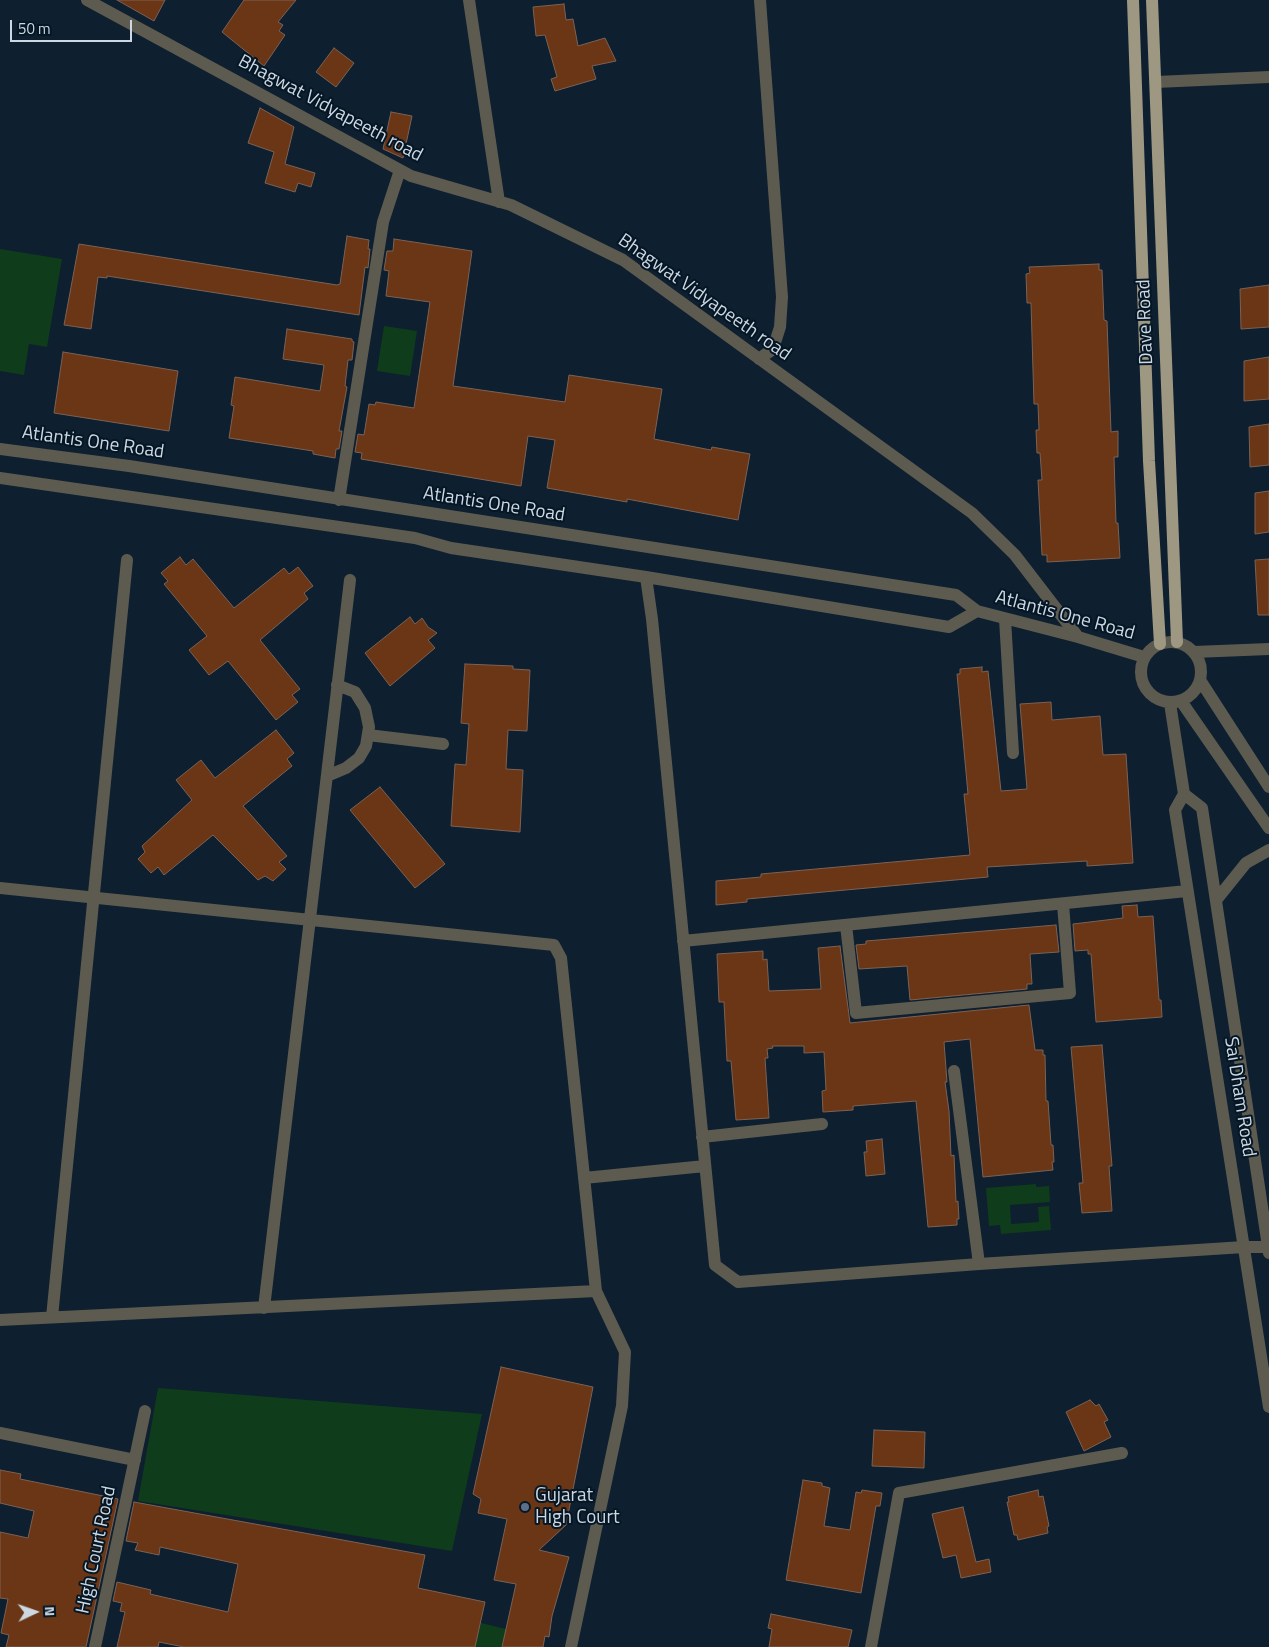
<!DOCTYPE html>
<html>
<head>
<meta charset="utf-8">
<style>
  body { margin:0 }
  #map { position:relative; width:1269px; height:1647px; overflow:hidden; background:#0e1f2f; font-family:"Titillium Web",sans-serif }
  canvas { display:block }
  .north { position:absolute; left:10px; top:1587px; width:50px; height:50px; -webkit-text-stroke:4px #051625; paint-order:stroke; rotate:87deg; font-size:14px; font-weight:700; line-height:20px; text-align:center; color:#cdd8e2 }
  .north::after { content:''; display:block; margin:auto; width:18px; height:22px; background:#cdd8e2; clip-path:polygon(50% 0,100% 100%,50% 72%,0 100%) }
  .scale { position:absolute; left:10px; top:20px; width:122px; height:22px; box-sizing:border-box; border:2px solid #cdd8e2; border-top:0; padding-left:6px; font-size:15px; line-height:18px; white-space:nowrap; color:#cdd8e2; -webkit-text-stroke:4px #051625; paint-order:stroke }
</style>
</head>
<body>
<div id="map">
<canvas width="1269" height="1647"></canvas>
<div class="north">N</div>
<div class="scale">50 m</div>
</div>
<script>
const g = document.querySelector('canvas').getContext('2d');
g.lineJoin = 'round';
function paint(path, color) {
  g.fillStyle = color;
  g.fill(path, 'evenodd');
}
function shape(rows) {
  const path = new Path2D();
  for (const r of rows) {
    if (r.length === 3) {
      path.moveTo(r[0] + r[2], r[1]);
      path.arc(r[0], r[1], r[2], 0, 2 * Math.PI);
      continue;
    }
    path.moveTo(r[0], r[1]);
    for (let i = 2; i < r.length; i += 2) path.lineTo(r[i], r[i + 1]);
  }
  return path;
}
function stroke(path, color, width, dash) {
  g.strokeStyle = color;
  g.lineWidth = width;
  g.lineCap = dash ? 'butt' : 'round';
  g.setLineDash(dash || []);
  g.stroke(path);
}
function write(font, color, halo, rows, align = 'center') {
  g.font = font + ' "Titillium Web",sans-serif';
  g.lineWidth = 4;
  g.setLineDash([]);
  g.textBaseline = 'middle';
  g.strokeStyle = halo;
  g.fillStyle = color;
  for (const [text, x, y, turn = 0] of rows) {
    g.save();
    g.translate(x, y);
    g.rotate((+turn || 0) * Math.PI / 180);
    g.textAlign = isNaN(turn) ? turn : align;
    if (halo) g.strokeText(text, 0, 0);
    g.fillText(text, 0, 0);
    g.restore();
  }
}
const green = shape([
  [0,249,62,259,47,347,29,344,24,375,0,371],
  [384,326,417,331,410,376,377,371],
  [1036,1184,1036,1187,1049,1186,1050,1202,1010,1205,1011,1224,1039,1222,1038,1207,1049,1206,1051,1230,1001,1234,1000,1225,989,1226,986,1188],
  [158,1388,482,1414,452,1551,138,1501],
  [481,1623,506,1629,502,1647,475,1647]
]);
const building = shape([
  [117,0,165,0,154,21,117,0],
  [244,0,296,0,278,22,283,25,279,31,285,35,264,66,222,32,244,0],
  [564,4,566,20,573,19,578,46,605,38,616,61,592,66,596,79,555,91,551,79,557,77,545,35,536,36,533,7,564,4],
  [334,48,354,63,336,87,316,72,334,48],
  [260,108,294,127,285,164,315,173,311,187,298,183,295,192,265,183,274,152,248,143,260,108],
  [391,112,412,116,403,158,383,149,391,112],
  [347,236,369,240,368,249,370,249,368,268,365,267,359,315,107,276,107,278,98,277,91,329,64,325,79,244,337,285,340,284,347,236],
  [394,239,472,251,453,386,565,402,569,375,662,389,654,439,711,450,712,447,750,454,738,520,627,499,627,502,547,488,555,440,528,436,521,486,361,459,362,453,355,452,358,434,364,435,369,404,375,405,376,402,414,408,430,302,386,296,389,271,384,270,387,251,393,251,394,239],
  [1099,264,1099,270,1102,270,1104,320,1107,321,1111,432,1118,431,1118,457,1114,457,1116,523,1118,523,1120,558,1047,562,1047,555,1042,555,1038,480,1042,480,1040,453,1037,453,1036,430,1039,430,1038,404,1034,404,1031,303,1027,303,1026,274,1030,273,1029,267,1099,264],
  [1269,285,1269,327,1241,329,1240,289,1269,285],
  [287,329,352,339,352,341,354,342,352,360,348,360,345,386,347,387,339,431,342,431,339,449,336,449,335,458,313,454,313,451,229,438,234,406,231,405,235,377,320,391,324,365,283,359,287,329],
  [63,352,178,371,169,431,54,413,63,352],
  [1269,357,1269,399,1244,401,1244,361,1269,357],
  [1269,424,1269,465,1250,467,1249,427,1269,424],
  [1269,491,1269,532,1255,534,1255,493,1269,491],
  [180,557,186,565,193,559,234,608,284,568,289,574,298,567,313,586,304,593,308,599,260,640,300,689,292,695,298,702,276,720,228,661,209,675,189,650,207,636,164,584,168,581,161,573,180,557],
  [1269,559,1269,615,1258,615,1255,560,1269,559],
  [410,617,415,624,422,618,428,627,437,633,428,640,435,648,390,686,365,653,410,617],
  [465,664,513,666,513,669,530,670,527,731,508,730,506,769,523,770,520,832,451,826,455,764,466,765,469,724,461,723,465,664],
  [982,667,982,672,988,671,1001,791,1027,789,1020,704,1051,702,1052,720,1100,716,1103,755,1126,754,1133,863,1087,866,1087,861,987,867,988,877,747,899,747,902,716,905,716,881,761,877,761,874,970,855,964,794,968,794,957,674,960,674,960,669,982,667],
  [276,730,294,753,287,759,292,766,243,806,287,856,279,862,286,869,273,881,265,876,258,880,213,835,164,875,158,867,151,873,138,859,145,852,142,846,192,800,176,780,201,760,215,778,276,730],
  [380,787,445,864,415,888,350,810,380,787],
  [1137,905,1138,917,1153,916,1159,1000,1161,1000,1162,1017,1096,1022,1091,954,1088,954,1088,950,1075,951,1073,924,1123,918,1122,906,1137,905],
  [1056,925,1059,952,1030,954,1032,984,1027,984,1027,989,910,1000,907,966,859,969,856,945,866,944,866,941,1056,925],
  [840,946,850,1023,1029,1005,1035,1050,1043,1050,1043,1055,1045,1055,1046,1101,1048,1101,1051,1145,1053,1145,1054,1162,1052,1162,1053,1170,983,1177,970,1039,944,1042,947,1082,945,1082,949,1111,951,1156,954,1155,956,1202,958,1201,959,1219,957,1219,957,1225,928,1227,916,1101,853,1106,853,1110,823,1112,822,1091,826,1090,824,1052,804,1053,804,1046,772,1046,773,1048,767,1049,768,1058,765,1058,769,1118,736,1120,731,1061,727,1061,724,1002,719,1002,717,954,763,951,763,960,767,959,769,991,821,989,818,948,840,946],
  [1102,1045,1112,1166,1109,1166,1112,1211,1082,1213,1079,1183,1083,1183,1071,1047,1102,1045],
  [882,1139,885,1174,866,1176,864,1152,867,1152,866,1141,882,1139],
  [501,1367,593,1387,566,1525,539,1550,569,1557,552,1616,549,1637,545,1636,543,1647,502,1647,516,1584,494,1580,507,1519,478,1513,481,1499,473,1494,501,1367],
  [1090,1400,1096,1406,1099,1404,1108,1420,1104,1422,1111,1437,1084,1451,1066,1412,1090,1400],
  [874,1430,925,1432,924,1468,872,1466,874,1430],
  [0,1470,21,1474,20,1479,118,1499,86,1647,6,1647,9,1635,1,1633,8,1599,0,1598,0,1532,28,1538,34,1511,0,1503,0,1470],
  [803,1480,822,1483,822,1486,830,1488,824,1526,850,1530,856,1492,861,1493,862,1490,882,1493,880,1506,876,1506,861,1593,786,1580,803,1480],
  [1038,1490,1039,1497,1043,1496,1049,1526,1047,1527,1048,1533,1018,1540,1017,1535,1014,1535,1007,1502,1009,1502,1008,1497,1038,1490],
  [134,1502,425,1555,418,1588,485,1602,475,1647,184,1647,159,1642,158,1647,117,1647,125,1612,120,1611,122,1603,113,1601,117,1582,151,1590,150,1594,228,1612,238,1564,160,1547,159,1555,135,1550,138,1543,126,1541,134,1502],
  [963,1507,976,1562,989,1559,991,1572,961,1578,956,1555,943,1558,932,1514,963,1507],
  [771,1614,852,1630,848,1647,769,1647,772,1629,768,1628,771,1614]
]);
const minor = shape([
  [87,0,411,176,511,205,623,260,972,513,1015,555,1078,637],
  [469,0,499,202],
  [1156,82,1269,77],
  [759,359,773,349,780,327,782,297,760,0],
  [0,449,129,466,956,595,977,611,1078,637,1144,657],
  [0,478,415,538,451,548,646,577,949,627,977,611],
  [339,500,383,222,400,170],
  [646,577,652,619,715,1265,738,1282,979,1264,1244,1247,1268,1247],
  [1005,619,1013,753],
  [1171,672,30],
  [1194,652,1269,649],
  [1200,680,1269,787],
  [1181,701,1269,828],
  [1170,703,1184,794,1175,810,1269,1407],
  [368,735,443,744],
  [327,776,346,768,359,758,366,746,369,727,365,708,355,692,337,685],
  [1184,794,1202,808,1269,1253],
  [0,888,554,945,561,958,596,1291,625,1352,622,1406,571,1647],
  [1217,899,1246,863,1269,850],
  [846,925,856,1013,1070,993,1063,904],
  [683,941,1187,891],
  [954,1071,979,1264],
  [702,1137,822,1124],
  [584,1178,705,1166],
  [264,1308,350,580],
  [52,1317,127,560],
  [0,1320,596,1291],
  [0,1433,135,1460],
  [95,1647,145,1411],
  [871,1647,899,1493,1122,1453]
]);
const major = shape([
  [1133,0,1149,461,1160,644],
  [1152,0,1177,642]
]);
const markers = [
  [525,1507,5,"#5c6f8a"]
];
const streetNames = [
  ["Bhagwat Vidyapeeth road",330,109,28],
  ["Bhagwat Vidyapeeth road",704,298,35],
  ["Dave Road",1146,322,-92],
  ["Atlantis One Road",93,443,8],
  ["Atlantis One Road",494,505,9],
  ["Atlantis One Road",1065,616,15],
  ["Sai Dham Road",1239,1097,81],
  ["High Court Road",97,1550,-78]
];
const poiNames = [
  ["Gujarat",535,1496],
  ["High Court",535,1518]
];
paint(green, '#0f3d1c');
paint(building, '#6a3616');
stroke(building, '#7b6255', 1);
stroke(minor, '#5d5b50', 12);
stroke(major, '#9e9882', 12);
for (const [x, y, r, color] of markers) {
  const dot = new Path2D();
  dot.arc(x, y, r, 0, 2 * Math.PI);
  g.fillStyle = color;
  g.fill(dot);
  stroke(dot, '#051625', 2);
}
write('19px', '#cdd8e2', '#051625', streetNames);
write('19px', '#cdd8e2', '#051625', poiNames, 'left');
</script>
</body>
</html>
